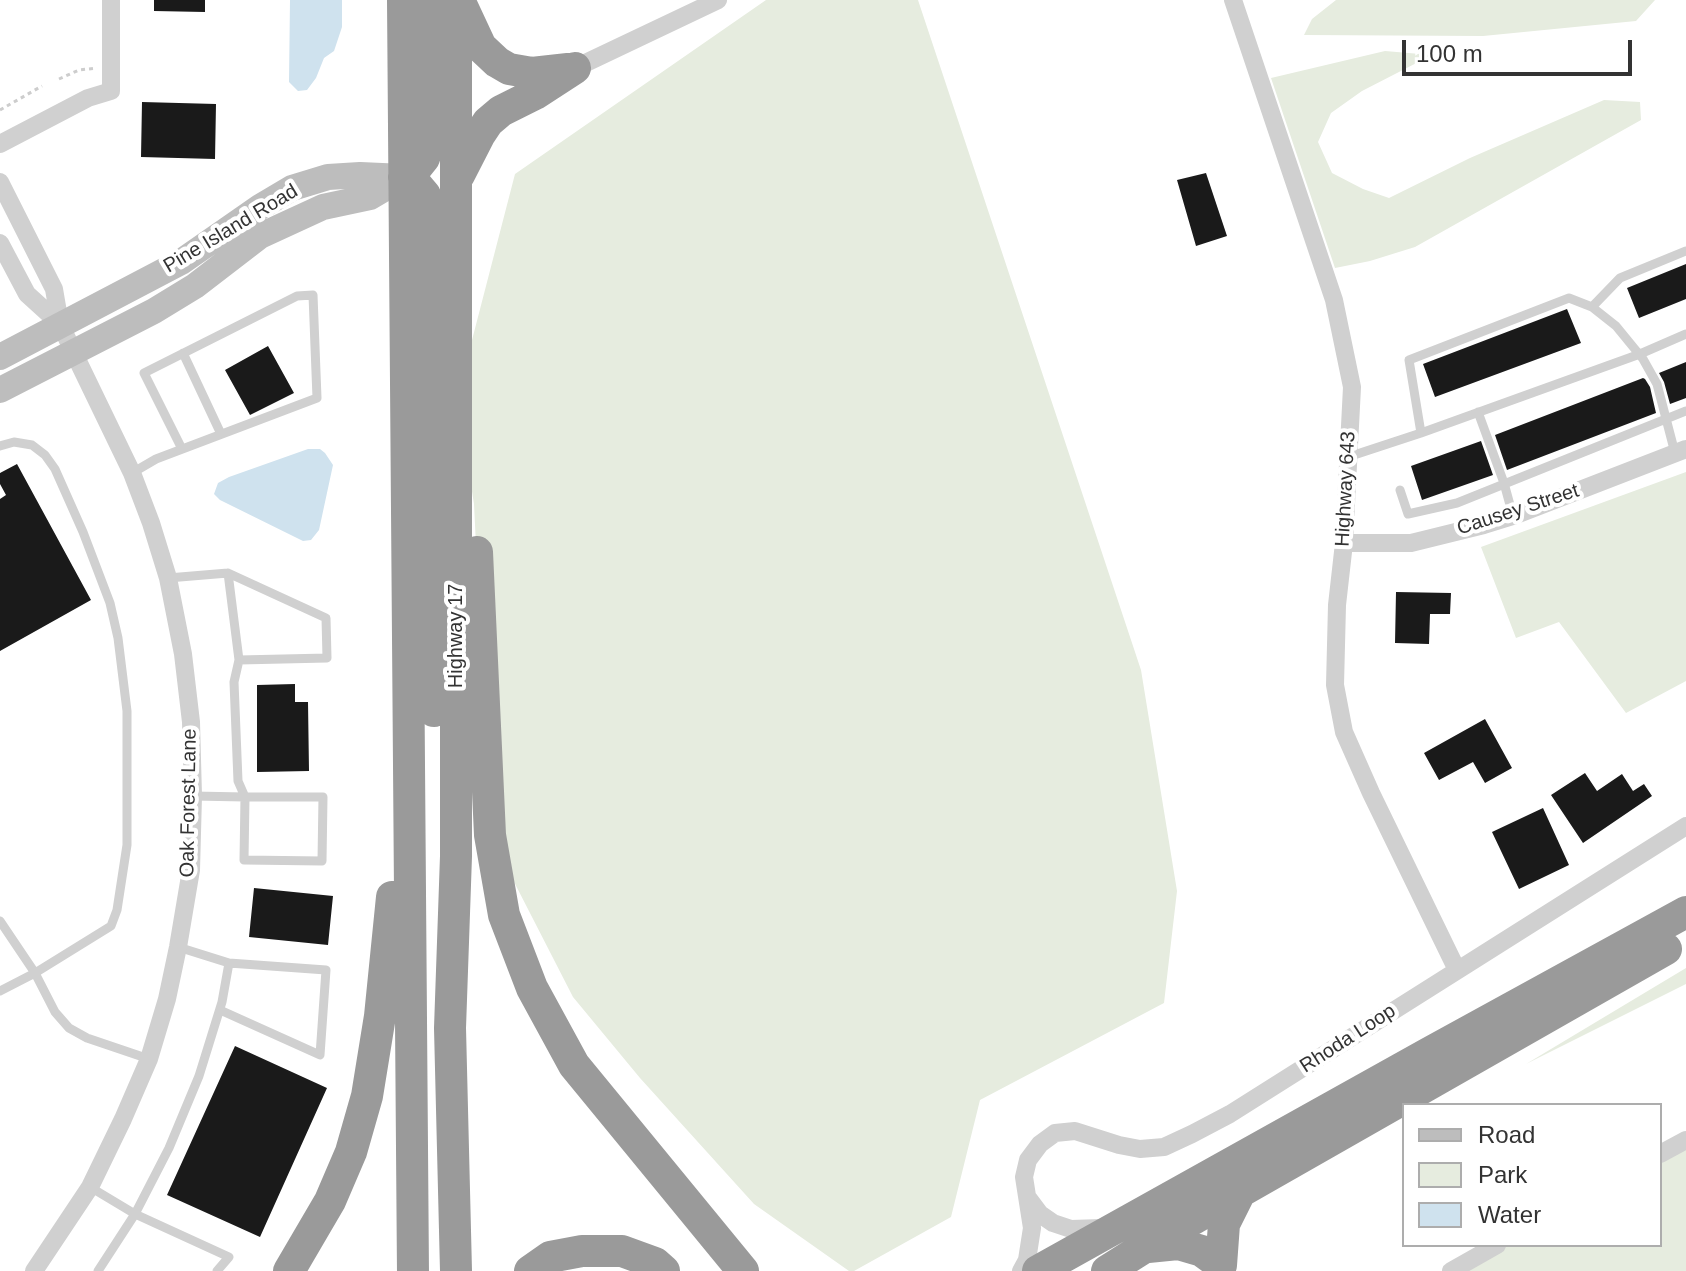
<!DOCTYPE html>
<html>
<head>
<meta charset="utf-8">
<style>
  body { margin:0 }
  #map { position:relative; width:1686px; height:1271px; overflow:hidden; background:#fff; font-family:Helvetica,sans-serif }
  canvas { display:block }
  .legend { position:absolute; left:1402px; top:1103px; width:260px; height:144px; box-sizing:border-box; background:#fff; border:2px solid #adadad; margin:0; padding:10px 14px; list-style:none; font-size:24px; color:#333 }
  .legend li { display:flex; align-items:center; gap:16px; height:40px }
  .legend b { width:40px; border:2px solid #adadad }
  .scale { position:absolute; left:1402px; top:40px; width:230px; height:36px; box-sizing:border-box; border:4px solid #333; border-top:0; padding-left:10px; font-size:24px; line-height:28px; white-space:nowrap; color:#333; -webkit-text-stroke:6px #fff; paint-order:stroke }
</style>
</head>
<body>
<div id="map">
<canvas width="1686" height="1271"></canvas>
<ul class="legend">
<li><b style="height:10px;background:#bdbdbd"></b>Road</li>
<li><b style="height:22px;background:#e6ecdf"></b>Park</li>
<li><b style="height:22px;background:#cfe2ee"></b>Water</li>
</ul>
<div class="scale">100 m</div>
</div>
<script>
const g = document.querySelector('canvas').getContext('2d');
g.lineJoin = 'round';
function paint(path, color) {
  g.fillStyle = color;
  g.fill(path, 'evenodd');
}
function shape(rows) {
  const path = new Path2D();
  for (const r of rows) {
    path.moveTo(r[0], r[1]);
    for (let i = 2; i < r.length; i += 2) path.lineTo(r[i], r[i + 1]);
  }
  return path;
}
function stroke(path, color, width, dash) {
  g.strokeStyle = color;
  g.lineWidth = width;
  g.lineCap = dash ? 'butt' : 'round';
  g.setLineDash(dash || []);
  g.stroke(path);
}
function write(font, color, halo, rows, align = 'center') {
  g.font = font + ' Helvetica,sans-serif';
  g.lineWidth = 8;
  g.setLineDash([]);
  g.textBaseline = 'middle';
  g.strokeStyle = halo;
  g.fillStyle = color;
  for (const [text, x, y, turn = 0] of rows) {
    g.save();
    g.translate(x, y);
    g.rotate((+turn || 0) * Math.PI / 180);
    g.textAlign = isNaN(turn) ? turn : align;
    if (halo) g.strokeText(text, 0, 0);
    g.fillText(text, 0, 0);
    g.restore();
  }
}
const green = shape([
  [766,0,918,0,1141,670,1177,891,1164,1003,980,1100,951,1217,854,1271,849,1271,754,1204,640,1078,573,997,490,835,474,504,457,398,515,174],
  [1336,0,1655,0,1636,21,1483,36,1304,35,1312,19],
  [1385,51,1432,55,1362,91,1331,113,1318,142,1332,173,1363,189,1389,198,1470,158,1604,100,1640,102,1641,120,1415,247,1370,261,1335,268,1271,78],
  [1686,472,1686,681,1626,713,1559,622,1516,638,1481,547],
  [1686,968,1686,984,1526,1064],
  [1686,1140,1686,1271,1451,1271,1497,1245,1660,1245,1660,1154]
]);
const water = shape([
  [290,0,342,0,342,27,334,51,324,58,316,78,307,90,298,91,289,82],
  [308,449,320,449,325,453,333,465,319,530,311,540,303,541,220,500,214,494,218,483,229,477]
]);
const building = shape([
  [154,0,205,0,205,12,154,11],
  [142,102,216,104,215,159,141,157],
  [1206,173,1227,236,1196,246,1177,180],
  [1686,264,1686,299,1639,318,1627,288],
  [1567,309,1581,343,1435,397,1423,364],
  [268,346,294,393,250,415,225,370],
  [1686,362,1686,398,1670,404,1664,382,1659,373],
  [1643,378,1645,379,1650,387,1656,413,1507,470,1495,435],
  [1481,441,1493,475,1422,500,1411,466],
  [17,464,91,600,0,651,0,499,6,495,0,484,0,473],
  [1396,592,1451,593,1450,614,1430,614,1429,644,1395,643],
  [295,684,295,702,308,702,309,771,257,772,257,685],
  [1485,719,1512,768,1485,783,1473,762,1439,780,1424,753],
  [1585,773,1597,791,1622,774,1633,791,1644,784,1652,796,1583,843,1551,795],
  [1543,808,1569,865,1519,889,1492,832],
  [254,888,333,896,328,945,249,937],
  [235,1046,327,1088,260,1237,167,1195]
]);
const path = shape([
  [59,79,79,70,97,68],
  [0,110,42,86]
]);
const lane = shape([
  [1592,307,1620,278,1686,251],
  [183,353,221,434],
  [1478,412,1504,483,1513,516],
  [1421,433,1640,354,1686,334],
  [0,446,14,442,32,445,45,455,55,469,83,532,110,603,118,638,127,711,127,845,117,910,111,926,35,973,0,991],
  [1348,457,1421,433,1409,360,1569,298,1592,307,1616,326,1643,359,1657,384,1675,453],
  [132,473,156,459,317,398,313,295,297,296,144,373,182,449],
  [1400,490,1408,514,1457,503,1686,411],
  [168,578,228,573,326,618,327,658,239,660],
  [193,796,245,797,323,797,322,861,244,860,245,797,238,781,234,682,239,660,228,573],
  [0,921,35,973,55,1012,69,1028,87,1038,149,1059],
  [178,947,229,963,222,1002,199,1076,169,1148,135,1214,229,1257,217,1271],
  [220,1010,320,1055,326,970,229,963],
  [90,1187,135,1214,98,1271]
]);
const street = shape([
  [1233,0,1334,300,1352,387,1344,543,1337,605,1335,685,1344,732,1371,793,1457,970],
  [575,68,718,0],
  [0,144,88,98,111,91,111,0],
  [0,182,54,289,60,324,132,473,151,523,168,578,183,654,191,722,193,796,191,870,178,947,167,999,149,1059,123,1119,90,1187,34,1271],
  [0,243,27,294,60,324],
  [1344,543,1411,543,1484,525,1513,516,1686,449],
  [1660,1154,1686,1140],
  [1028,1198,1040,1214,1053,1223,1071,1229,1102,1228],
  [1021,1271,1027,1260,1032,1228,1024,1177,1028,1160,1040,1144,1055,1133,1075,1131,1119,1145,1140,1149,1164,1147,1192,1134,1230,1114,1686,826],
  [1451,1271,1497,1245]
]);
const secondary = shape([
  [0,357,181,262,260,207,292,188,328,177,360,175,404,177],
  [0,390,154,311,195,286,260,236,323,207,370,197,404,177]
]);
const highway = shape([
  [403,0,413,1271],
  [456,0,456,856,450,1028,456,1271],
  [460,2,481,47,497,62,509,69,532,73,568,69],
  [459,175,480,134,488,122,501,111,535,94,575,68],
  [404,177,414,182,425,195,428,204,430,221,434,711],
  [404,177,416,168,424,158,427,149,432,0],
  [477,552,490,835,504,915,532,988,574,1065,743,1271],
  [1148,1247,1178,1244,1202,1251,1221,1265],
  [1221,1265,1224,1224,1240,1192],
  [289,1271,330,1201,351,1152,367,1096,380,1016,392,897],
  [530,1271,550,1257,582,1251,622,1251,655,1263,664,1271],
  [1038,1271,1429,1053,1686,912],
  [1107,1271,1145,1247,1240,1192,1666,949]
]);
const streetNames = [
  ["Pine Island Road",231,229,-31],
  ["Highway 643",1346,489,-87],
  ["Causey Street",1518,510,-18],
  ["Highway 17",456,636,-90],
  ["Oak Forest Lane",189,803,-89],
  ["Rhoda Loop",1348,1039,-33]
];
paint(green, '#e6ecdf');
paint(water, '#cfe2ee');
paint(building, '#1a1a1a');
stroke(path, '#cdcdcd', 3, [4, 4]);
stroke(lane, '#d0d0d0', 9);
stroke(street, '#d0d0d0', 18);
stroke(secondary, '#bdbdbd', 26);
stroke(highway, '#9a9a9a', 32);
write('20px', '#333', '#fff', streetNames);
</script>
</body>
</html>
